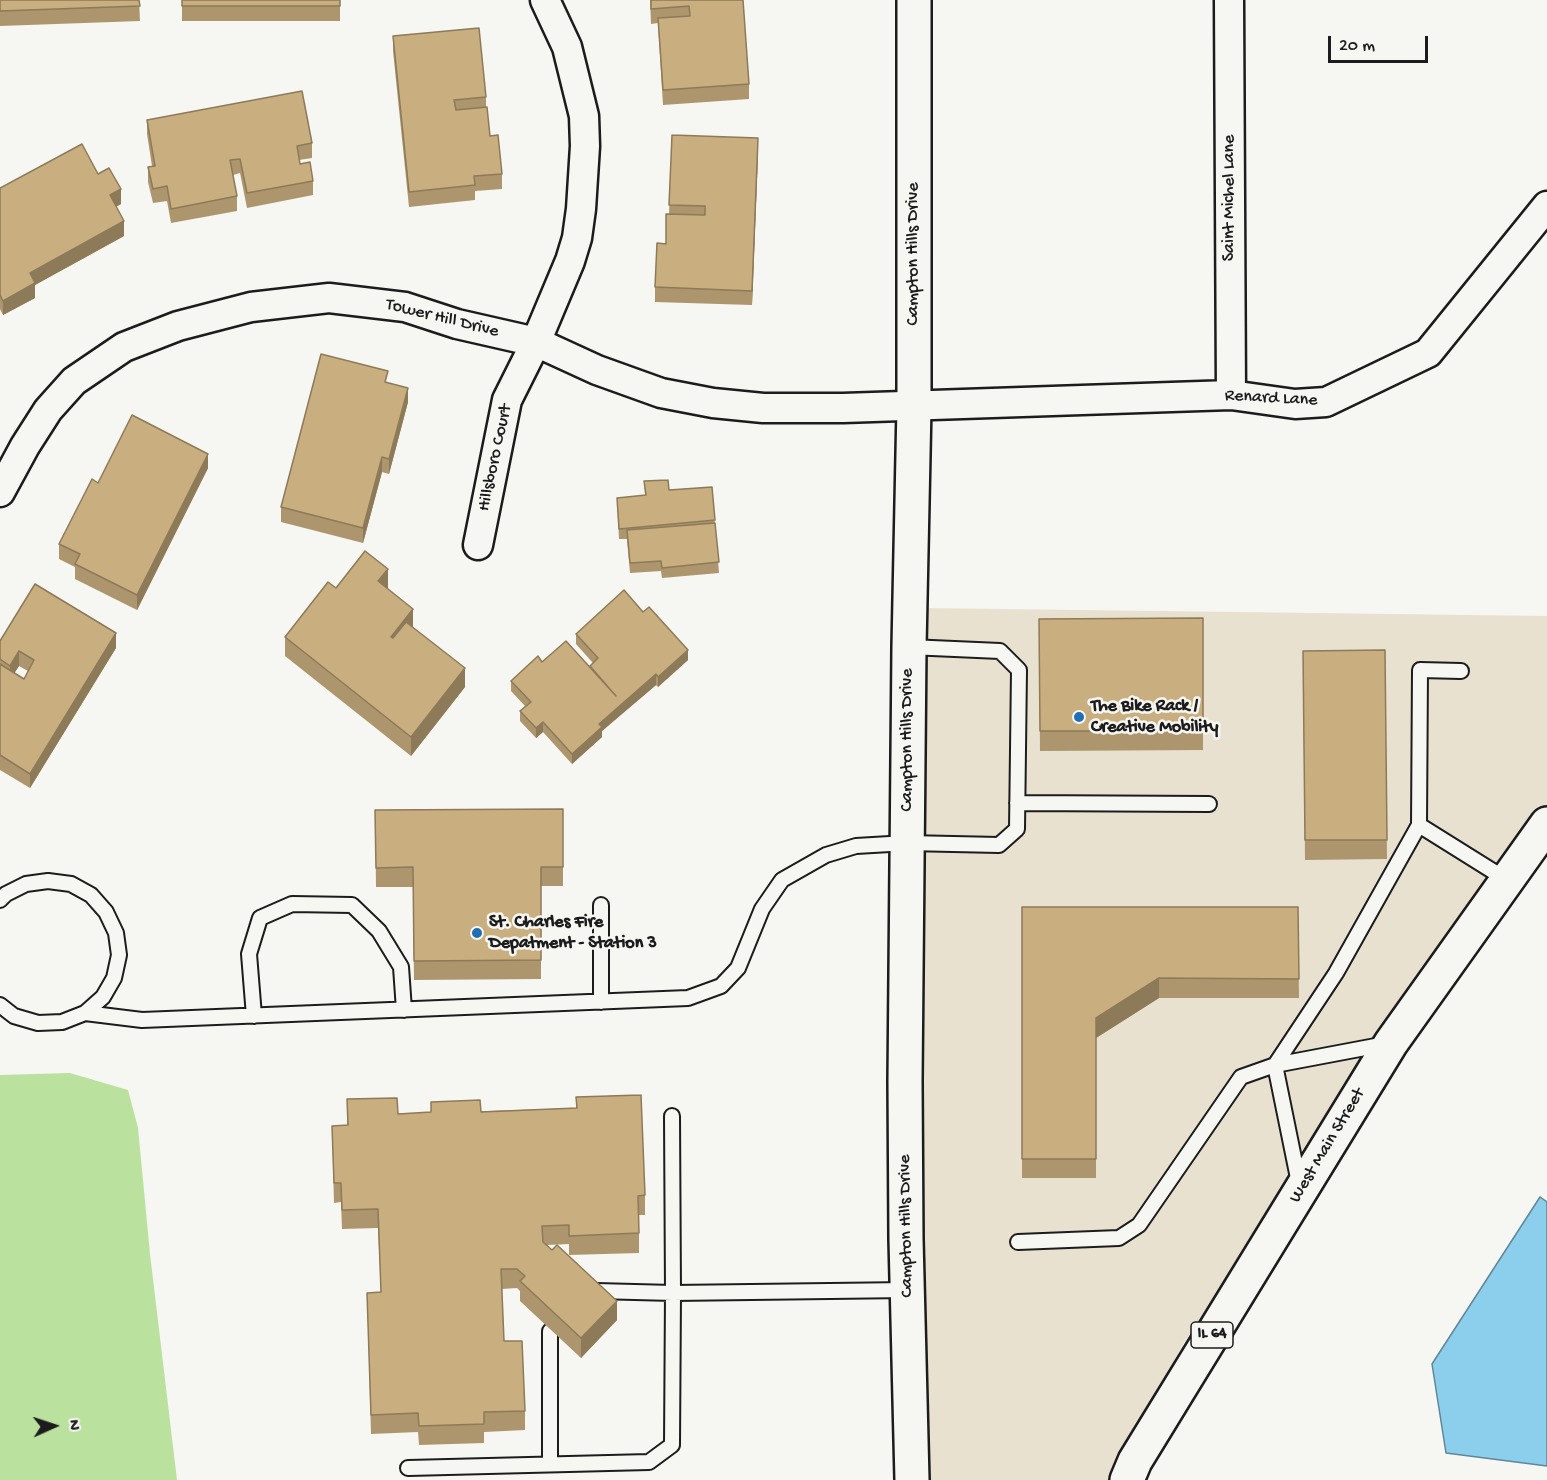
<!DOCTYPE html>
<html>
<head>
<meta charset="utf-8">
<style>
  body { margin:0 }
  #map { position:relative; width:1547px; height:1480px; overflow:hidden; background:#f6f6f2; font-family:"Gochi Hand",sans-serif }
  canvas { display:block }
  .north { position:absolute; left:24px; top:1396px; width:60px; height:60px; -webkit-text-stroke:4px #f6f6f2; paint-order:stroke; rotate:87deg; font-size:16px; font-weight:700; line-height:24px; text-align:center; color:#1c1c1c }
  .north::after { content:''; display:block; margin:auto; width:21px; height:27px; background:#1c1c1c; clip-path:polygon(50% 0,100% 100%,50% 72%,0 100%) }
  .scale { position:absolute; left:1328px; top:36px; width:100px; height:27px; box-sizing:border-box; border:3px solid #1c1c1c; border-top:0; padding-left:8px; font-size:18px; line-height:21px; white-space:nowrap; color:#1c1c1c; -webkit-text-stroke:4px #f6f6f2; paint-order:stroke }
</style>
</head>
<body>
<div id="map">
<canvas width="1547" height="1480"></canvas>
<div class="north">N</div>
<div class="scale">20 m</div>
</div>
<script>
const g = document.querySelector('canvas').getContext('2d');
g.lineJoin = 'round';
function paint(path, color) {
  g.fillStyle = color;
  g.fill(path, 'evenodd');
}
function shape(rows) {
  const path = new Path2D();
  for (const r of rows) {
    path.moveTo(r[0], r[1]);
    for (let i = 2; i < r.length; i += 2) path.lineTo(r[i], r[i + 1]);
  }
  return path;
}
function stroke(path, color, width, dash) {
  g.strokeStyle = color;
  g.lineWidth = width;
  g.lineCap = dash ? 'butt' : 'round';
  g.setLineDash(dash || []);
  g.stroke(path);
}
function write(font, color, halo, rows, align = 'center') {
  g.font = font + ' "Gochi Hand",sans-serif';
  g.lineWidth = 5;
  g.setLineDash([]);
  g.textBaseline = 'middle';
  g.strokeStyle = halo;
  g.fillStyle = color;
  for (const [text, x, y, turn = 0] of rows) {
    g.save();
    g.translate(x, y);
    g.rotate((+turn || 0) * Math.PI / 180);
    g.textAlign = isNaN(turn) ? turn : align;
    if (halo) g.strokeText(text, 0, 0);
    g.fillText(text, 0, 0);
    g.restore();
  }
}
const built = shape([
  [924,608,1547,616,1547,808,1184,1343,1109,1480,924,1480,921,1410]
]);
const green = shape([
  [70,1073,128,1090,138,1128,150,1254,177,1480,0,1480,0,1075]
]);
const water = shape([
  [1540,1197,1547,1202,1547,1466,1446,1453,1432,1364,1540,1197]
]);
const service = shape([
  [1461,671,1420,670,1419,825,1507,880],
  [1017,803,1209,804],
  [0,900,6,894,26,884,48,881,71,884,91,895,106,912,116,933,119,955,114,978,103,997,85,1013,62,1022,38,1023,14,1016,0,1005],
  [601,905,601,1002],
  [85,1013,142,1020,688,998,721,986,738,968,762,909,782,880,826,855,856,846,907,843,999,845,1017,829,1019,670,1000,651,909,647],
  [254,1016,249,954,260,918,292,904,352,905,379,931,401,967,404,1010],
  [1299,1183,1275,1065,1386,1044],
  [1018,1242,1119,1238,1139,1225,1241,1077,1275,1065,1336,973,1419,825],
  [596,1291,673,1293,672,1116],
  [550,1331,550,1464],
  [408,1468,649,1462,672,1445,673,1293,908,1290]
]);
const minor = shape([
  [1229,0,1231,395],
  [0,492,25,446,48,410,74,381,124,347,178,326,251,307,329,298,405,307,457,324,536,342,597,370,661,393,713,403,763,408,843,408,1231,395,1295,404,1326,402,1428,353,1547,206],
  [478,545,507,400,536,342,570,261,577,238,581,209,585,146,584,116,567,47,545,0]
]);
const tertiary = shape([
  [912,1480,906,1239,905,1081,909,647,914,406,914,0]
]);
const primary = shape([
  [1127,1480,1135,1461,1391,1043,1547,824]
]);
const wall = shape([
  [0,0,139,0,140,21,0,26],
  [182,0,340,0,340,21,182,21],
  [650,0,743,0,749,84,749,99,663,105,658,23,651,24],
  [393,36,486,97,486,107,490,136,502,174,502,189,475,191,475,200,409,207,393,51],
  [147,120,312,143,312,158,299,160,300,164,313,181,313,195,247,208,240,173,233,175,237,196,237,211,171,223,167,201,153,203,148,182,148,167,152,166,147,134],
  [672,135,758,153,752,305,655,302,655,287,666,244,669,214],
  [98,174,121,204,116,207,124,236,35,285,35,298,3,315,0,309,0,188],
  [388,382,408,402,389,474,382,472,363,543,281,522,281,507],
  [208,468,137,610,75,579,75,567,59,559,59,544,98,483],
  [644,481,669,490,712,487,719,573,662,578,661,571,630,573,627,539,619,539,617,498,645,495],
  [336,588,388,589,413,627,465,687,411,756,285,656,285,637],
  [1203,618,1203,750,1040,751,1039,619],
  [576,634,688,660,658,687,656,685,602,731,602,737,572,764,543,732,536,738,520,721,520,711,525,706,511,691,511,681,590,668,590,666,593,663,576,644],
  [0,641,116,648,30,788,0,770],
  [19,666,28,671,24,679,14,673],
  [1385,650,1387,859,1305,860,1303,651],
  [563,809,563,886,541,886,541,979,414,980,413,887,376,887,375,810],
  [1022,907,1298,907,1299,998,1159,998,1096,1038,1096,1178,1022,1178],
  [576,1097,645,1195,645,1215,639,1215,639,1253,569,1255,569,1244,547,1245,617,1320,581,1358,520,1301,520,1291,517,1288,502,1289,504,1341,525,1411,525,1430,484,1432,484,1443,419,1445,418,1432,371,1434,367,1293,381,1292,378,1228,342,1229,341,1202,334,1203,332,1126,347,1125,347,1099,398,1114,576,1108]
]);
const shadedWall = shape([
  [758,138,758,153,752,305,752,291],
  [121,189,121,204,110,210,110,195],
  [124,221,124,236,35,285,35,298,3,315,3,301,30,273],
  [408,388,408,402,389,474,389,459],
  [208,454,208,468,137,610,137,595],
  [382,457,382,472,363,543,363,528],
  [388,569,388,589,378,581],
  [413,609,413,628,391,656,391,637],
  [116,633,116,648,30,788,30,774],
  [688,650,688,660,658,687,658,677],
  [19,651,19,666,10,680,10,666],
  [465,668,465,687,411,756,411,737],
  [656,674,656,685,602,731,602,737,572,764,572,754,599,724],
  [543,722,543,732,536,738,536,728],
  [1159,978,1159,998,1096,1038,1096,1178,1096,1018],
  [617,1301,617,1320,581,1358,581,1338]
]);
const building = shape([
  [0,0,139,0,140,6,0,11,0,0],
  [182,0,340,0,340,6,182,6,182,0],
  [651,0,743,0,749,84,663,90,658,18,690,16,689,6,651,9,651,0],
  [479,28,486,97,454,100,456,110,487,107,490,136,498,135,502,174,474,176,475,185,409,192,393,36,479,28],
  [302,91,312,143,297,146,300,164,310,162,313,181,247,193,240,159,230,160,237,196,171,209,167,186,153,189,148,167,155,166,147,120,302,91],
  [672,135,758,138,752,291,655,287,657,243,666,244,666,214,705,215,705,206,669,205,672,135],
  [82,144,98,174,109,168,121,189,110,195,124,221,30,273,35,283,3,301,0,295,0,188,82,144],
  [321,354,388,371,385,382,408,388,389,459,382,457,363,528,281,507,321,354],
  [132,415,208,454,137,595,75,564,80,554,59,544,92,479,98,483,132,415],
  [668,480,669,490,712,487,715,520,619,529,617,498,646,495,644,481,668,480],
  [715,523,719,562,662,568,661,561,630,563,627,530,715,523],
  [365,551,388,569,378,581,413,609,391,637,393,638,406,622,465,668,411,737,285,637,328,582,336,588,365,551],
  [35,584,116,633,30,774,0,755,0,664,24,679,34,660,19,651,10,666,0,659,0,641,35,584],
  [624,590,643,612,649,607,688,650,658,677,656,674,599,724,602,727,572,754,543,722,536,728,520,711,531,702,511,681,538,656,542,662,566,641,616,696,590,666,598,658,576,634,624,590],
  [1203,618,1203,731,1040,731,1039,619,1203,618],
  [1385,650,1387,840,1305,840,1303,651,1385,650],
  [563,809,563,867,541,867,541,960,414,961,413,867,376,868,375,810,563,809],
  [1022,907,1298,907,1299,979,1159,978,1096,1018,1096,1159,1022,1159,1022,907],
  [641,1095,645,1195,638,1196,639,1233,569,1236,569,1225,542,1226,543,1242,552,1250,557,1245,617,1301,581,1338,520,1281,525,1276,517,1269,501,1269,504,1341,522,1341,525,1411,484,1412,484,1424,419,1426,418,1413,371,1415,367,1293,381,1292,378,1209,342,1210,341,1183,334,1183,332,1126,348,1125,347,1099,397,1098,398,1114,431,1112,431,1102,480,1100,481,1112,577,1108,576,1097,641,1095]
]);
const markers = [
  [1079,717,6,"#1f6fb2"],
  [477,933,6,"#1f6fb2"]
];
const shields = [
  [1212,1335,42]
];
const shieldNames = [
  ["IL 64",1212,1335]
];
const streetNames = [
  ["Saint Michel Lane",1230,198,-90],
  ["Campton Hills Drive",914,254,-90],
  ["Tower Hill Drive",442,319,14],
  ["Renard Lane",1271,399,3],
  ["Hillsboro Court",496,458,-78],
  ["Campton Hills Drive",908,740,-90],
  ["West Main Street",1328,1146,-59],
  ["Campton Hills Drive",907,1226,-91]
];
const poiNames = [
  ["The Bike Rack /",1091,707],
  ["Creative Mobility",1091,728],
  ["St. Charles Fire",489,923],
  ["Depatment - Station 3",489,944]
];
paint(built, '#e8e1d0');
paint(green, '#bae19d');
paint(water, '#8ccfed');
stroke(water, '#5f8799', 1.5);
stroke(service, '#1c1c1c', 18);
stroke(minor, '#1c1c1c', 33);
stroke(tertiary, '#1c1c1c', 38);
stroke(primary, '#1c1c1c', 38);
stroke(service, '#f6f6f2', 14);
stroke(minor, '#f6f6f2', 28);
stroke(tertiary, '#f6f6f2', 33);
stroke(primary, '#f6f6f2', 33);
paint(wall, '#ad966d');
paint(shadedWall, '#8d7a59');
paint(building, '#c9af7f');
stroke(building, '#8d7a59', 1.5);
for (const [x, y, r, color] of markers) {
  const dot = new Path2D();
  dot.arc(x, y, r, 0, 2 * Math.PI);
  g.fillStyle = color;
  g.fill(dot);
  stroke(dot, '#f6f6f2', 2);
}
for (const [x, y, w] of shields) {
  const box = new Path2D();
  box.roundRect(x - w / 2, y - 13, w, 26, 4.5);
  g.fillStyle = '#f6f6f2';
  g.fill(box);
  stroke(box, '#1c1c1c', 1.5);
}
write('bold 16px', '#1c1c1c', null, shieldNames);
write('18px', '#1c1c1c', '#f6f6f2', streetNames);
write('bold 18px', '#1c1c1c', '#f6f6f2', poiNames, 'left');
</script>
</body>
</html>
